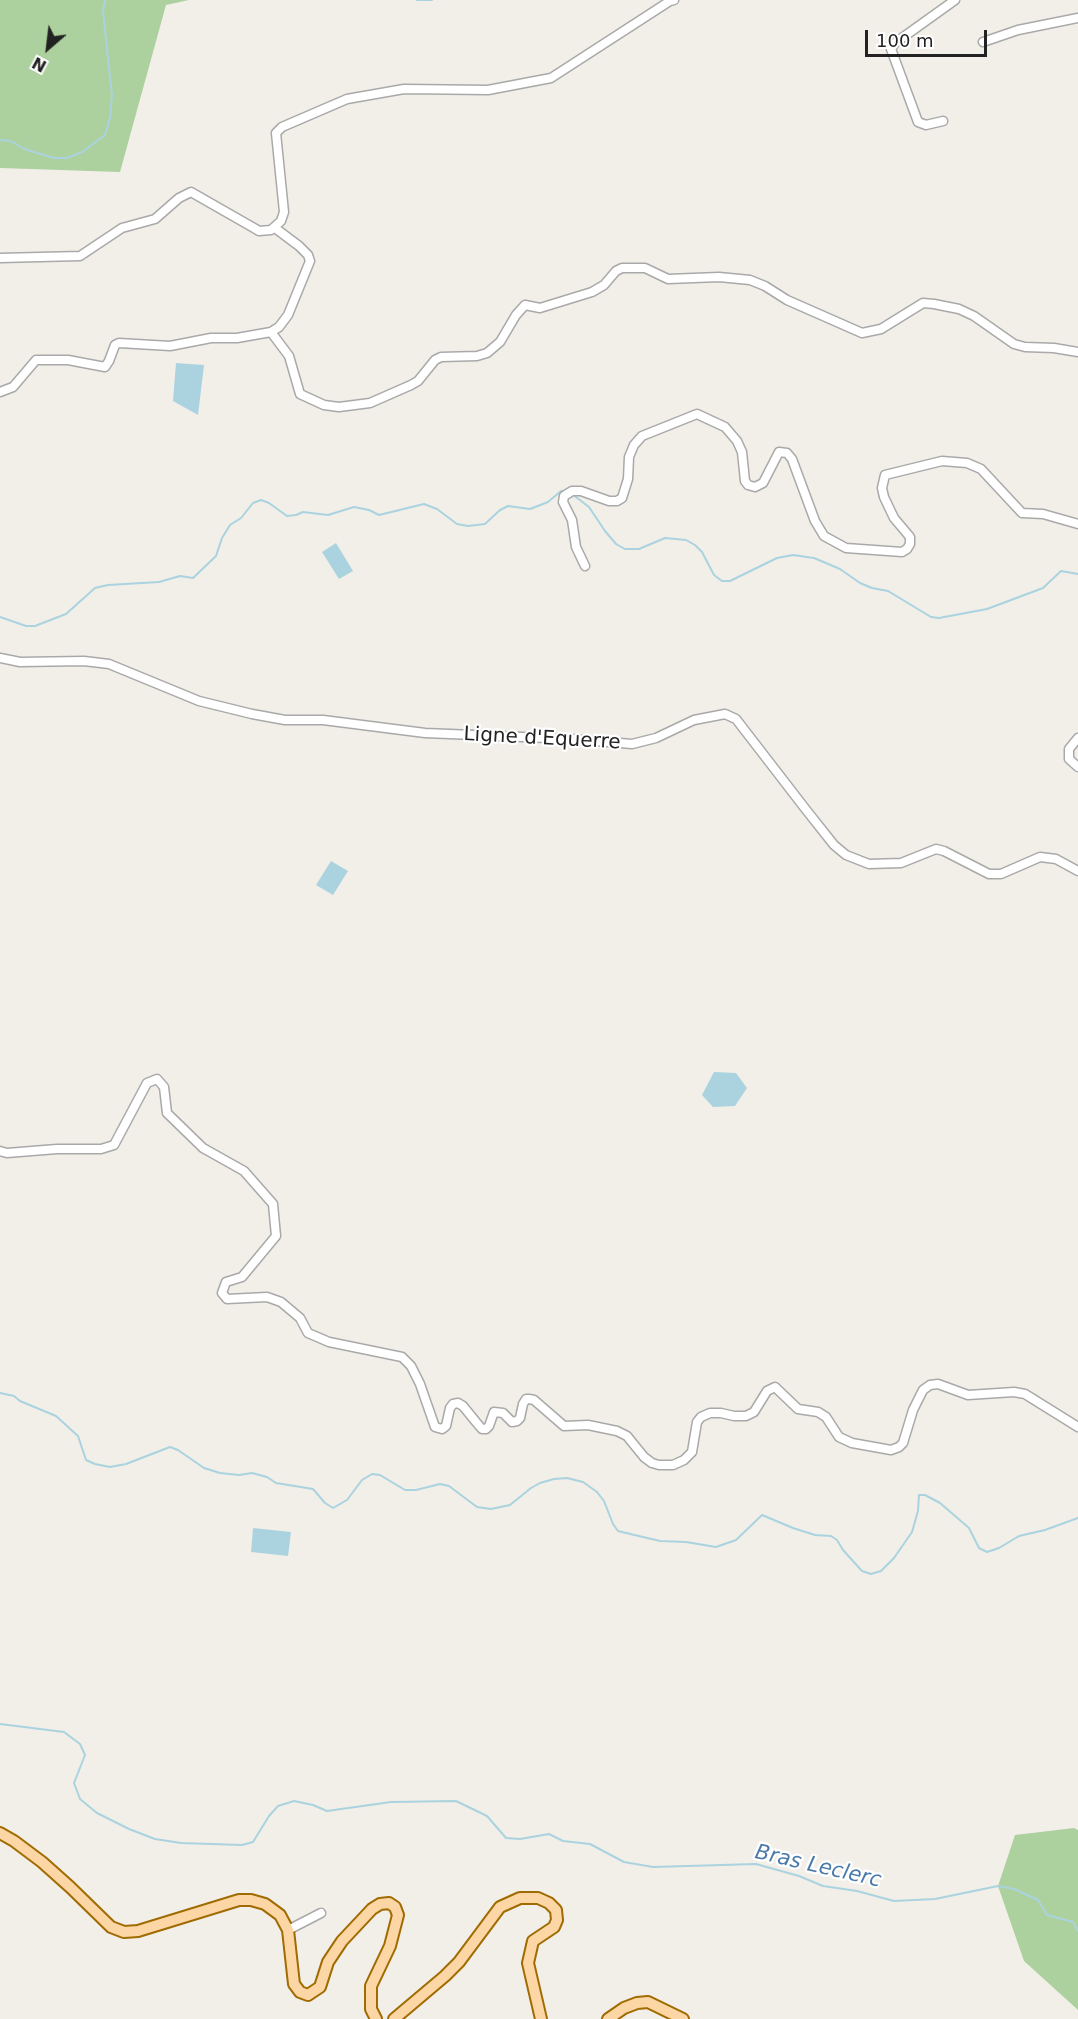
<!DOCTYPE html>
<html>
<head>
<meta charset="utf-8">
<style>
  body { margin:0 }
  #map { position:relative; width:1078px; height:2019px; overflow:hidden; background:#f2efe9; font-family:"DejaVu Sans",sans-serif }
  canvas { display:block }
  .north { position:absolute; left:18px; top:18px; width:60px; height:60px; -webkit-text-stroke:4px #fff; paint-order:stroke; rotate:208deg; font-size:16px; font-weight:700; line-height:24px; text-align:center; color:#222 }
  .north::after { content:''; display:block; margin:auto; width:21px; height:27px; background:#222; clip-path:polygon(50% 0,100% 100%,50% 72%,0 100%) }
  .scale { position:absolute; left:865px; top:30px; width:122px; height:27px; box-sizing:border-box; border:3px solid #222; border-top:0; padding-left:8px; font-size:18px; line-height:21px; white-space:nowrap; color:#222; -webkit-text-stroke:4px #fff; paint-order:stroke }
</style>
</head>
<body>
<div id="map">
<canvas width="1078" height="2019"></canvas>
<div class="north">N</div>
<div class="scale">100 m</div>
</div>
<script>
const g = document.querySelector('canvas').getContext('2d');
g.lineJoin = 'round';
function paint(path, color) {
  g.fillStyle = color;
  g.fill(path, 'evenodd');
}
function shape(rows) {
  const path = new Path2D();
  for (const r of rows) {
    path.moveTo(r[0], r[1]);
    for (let i = 2; i < r.length; i += 2) path.lineTo(r[i], r[i + 1]);
  }
  return path;
}
function stroke(path, color, width, dash) {
  g.strokeStyle = color;
  g.lineWidth = width;
  g.lineCap = dash ? 'butt' : 'round';
  g.setLineDash(dash || []);
  g.stroke(path);
}
function write(font, color, halo, rows, align = 'center') {
  g.font = font + ' "DejaVu Sans",sans-serif';
  g.lineWidth = 4.5;
  g.setLineDash([]);
  g.textBaseline = 'middle';
  g.strokeStyle = halo;
  g.fillStyle = color;
  for (const [text, x, y, turn = 0] of rows) {
    g.save();
    g.translate(x, y);
    g.rotate((+turn || 0) * Math.PI / 180);
    g.textAlign = isNaN(turn) ? turn : align;
    if (halo) g.strokeText(text, 0, 0);
    g.fillText(text, 0, 0);
    g.restore();
  }
}
const forest = shape([
  [0,0,189,0,166,5,120,172,0,168],
  [1074,1828,1078,1830,1078,2010,1024,1961,998,1886,1015,1835]
]);
const water = shape([
  [176,363,204,365,198,415,173,401],
  [336,543,353,571,339,579,322,552],
  [331,861,348,871,333,895,316,885],
  [714,1072,736,1073,747,1088,735,1106,713,1107,702,1095],
  [253,1528,291,1532,288,1556,251,1552]
]);
const stream = shape([
  [417,0,432,0],
  [0,140,11,141,24,149,54,158,67,158,82,152,105,135,110,118,112,95,103,12,105,0],
  [572,494,589,507,605,531,616,544,625,549,639,549,665,538,686,540,695,545,702,552,714,575,722,581,730,581,777,558,793,555,814,558,840,569,860,583,872,588,888,591,931,617,939,618,987,609,1043,588,1061,571,1078,574],
  [0,617,26,626,35,626,66,614,95,588,108,585,159,582,180,576,193,578,216,556,222,538,230,525,241,518,253,503,261,500,269,503,287,516,296,515,303,512,328,515,354,507,369,510,379,515,424,504,437,509,457,524,468,526,485,524,500,510,508,506,530,509,548,502,561,491,567,492],
  [0,1393,14,1396,20,1401,56,1416,78,1436,86,1460,95,1464,110,1467,126,1464,170,1447,178,1450,204,1468,220,1473,239,1475,252,1473,267,1477,276,1483,313,1489,325,1503,333,1508,347,1500,362,1480,372,1474,380,1475,405,1490,416,1490,440,1484,449,1486,477,1507,491,1509,510,1505,531,1488,540,1483,554,1479,567,1478,583,1482,597,1492,604,1501,613,1524,618,1531,622,1532,660,1541,686,1542,716,1547,736,1540,762,1515,793,1528,815,1535,831,1536,837,1540,843,1550,862,1571,871,1574,881,1571,894,1558,912,1532,918,1511,919,1495,925,1495,940,1503,969,1528,979,1548,987,1552,999,1548,1019,1536,1045,1530,1078,1518],
  [0,1724,64,1732,80,1744,85,1755,74,1783,80,1799,97,1813,129,1829,155,1839,181,1843,242,1845,253,1842,269,1816,278,1806,294,1801,313,1805,327,1811,391,1802,456,1801,487,1816,506,1838,520,1839,549,1834,563,1841,590,1844,624,1862,653,1867,756,1864,799,1876,823,1886,857,1891,894,1901,935,1899,998,1886,1014,1889,1038,1900,1047,1915,1073,1922,1078,1931]
]);
const minor = shape([
  [983,42,1018,30,1078,18],
  [943,121,926,125,918,122,891,49,895,43,955,0],
  [0,258,80,256,122,228,155,219,179,198,191,192,254,228,259,231,271,230,281,221,284,212,276,133,282,127,347,99,404,89,488,90,551,78,670,1,674,0],
  [271,332,289,356,300,394,324,405,339,407,370,403,411,385,418,381,435,360,441,357,477,356,487,353,500,342,516,315,525,305,540,308,592,292,604,285,616,271,622,268,645,268,668,279,719,277,750,280,765,286,787,300,862,333,881,329,923,303,934,304,959,309,974,316,1014,344,1025,347,1054,348,1078,352],
  [0,392,13,387,36,360,68,360,105,367,109,361,115,345,119,343,170,346,211,338,237,338,271,332,279,327,288,315,310,261,308,255,299,246,275,228],
  [585,566,576,547,572,520,563,502,564,496,572,491,581,491,609,501,617,501,622,498,628,479,629,457,634,445,642,436,697,414,725,427,737,441,742,452,745,481,748,485,755,487,763,483,779,452,787,453,792,459,815,521,824,536,846,548,902,552,907,549,910,544,910,537,894,518,884,497,882,488,885,475,942,461,967,463,981,469,1022,513,1043,514,1078,524],
  [0,658,20,662,84,661,109,664,199,701,252,714,285,720,323,720,425,733,572,739,632,744,656,738,694,720,725,714,736,719,807,811,834,845,846,855,869,864,901,863,936,849,944,851,989,874,1001,874,1040,857,1056,859,1078,871],
  [1078,738,1069,749,1069,759,1078,767],
  [0,1151,7,1153,57,1149,101,1149,114,1145,147,1083,157,1079,164,1087,167,1113,203,1148,244,1171,273,1204,276,1236,242,1277,226,1282,222,1293,227,1299,267,1297,281,1302,300,1318,308,1333,329,1342,402,1357,411,1366,420,1384,435,1427,442,1429,446,1426,450,1408,453,1404,458,1403,463,1406,476,1422,482,1429,486,1429,489,1426,494,1412,503,1413,512,1422,517,1421,520,1418,523,1404,526,1399,529,1399,534,1400,564,1426,588,1425,617,1431,627,1436,644,1457,652,1463,659,1465,673,1465,684,1460,692,1452,697,1422,701,1417,710,1413,721,1413,734,1416,746,1416,754,1412,767,1391,775,1387,798,1409,818,1412,826,1417,839,1437,852,1443,891,1450,899,1447,903,1443,913,1410,923,1390,930,1385,938,1384,968,1395,1014,1392,1025,1394,1078,1427],
  [288,1930,321,1913]
]);
const major = shape([
  [0,1833,14,1841,42,1862,70,1887,111,1927,124,1932,138,1931,239,1900,251,1900,265,1904,280,1915,288,1930,294,1984,300,1992,308,1995,320,1987,328,1962,342,1941,372,1909,380,1904,389,1903,395,1907,398,1915,390,1946,371,1986,371,2009,376,2019],
  [394,2019,445,1976,459,1962,500,1907,520,1898,538,1898,549,1903,556,1910,557,1920,554,1927,533,1941,528,1963,541,2019],
  [608,2019,624,2008,637,2003,648,2002,683,2019]
]);
const streetNames = [
  ["Ligne d'Equerre",542,739,3]
];
const waterNames = [
  ["Bras Leclerc",818,1867,13]
];
paint(forest, '#add19e');
paint(water, '#aad3df');
stroke(stream, '#aad3df', 2);
stroke(minor, '#a9a9a9', 11);
stroke(major, '#a06b00', 14);
stroke(minor, '#fff', 8);
stroke(major, '#fcd6a4', 10);
write('20px', '#222', '#fff', streetNames);
write('italic 21px', '#4a7aab', '#fff', waterNames);
</script>
</body>
</html>
